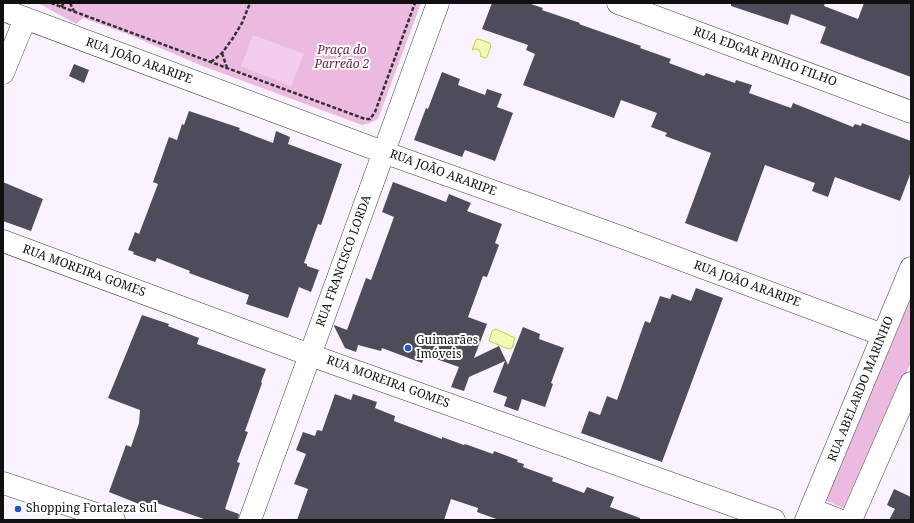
<!DOCTYPE html>
<html>
<head>
<meta charset="utf-8">
<style>
  body { margin:0 }
  #map { position:relative; width:914px; height:523px; overflow:hidden; background:#faf3ff; font-family:"Noto Serif",serif }
  canvas { display:block }
  .frame { position:absolute; inset:0; border:4px solid #101010; pointer-events:none }
</style>
</head>
<body>
<div id="map">
<canvas width="914" height="523"></canvas>
<div class="frame"></div>
</div>
<script>
const g = document.querySelector('canvas').getContext('2d');
g.lineJoin = 'round';
function paint(path, color) {
  g.fillStyle = color;
  g.fill(path, 'evenodd');
}
function shape(rows) {
  const path = new Path2D();
  for (const r of rows) {
    path.moveTo(r[0], r[1]);
    for (let i = 2; i < r.length; i += 2) path.lineTo(r[i], r[i + 1]);
  }
  return path;
}
function stroke(path, color, width, dash) {
  g.strokeStyle = color;
  g.lineWidth = width;
  g.lineCap = dash ? 'butt' : 'round';
  g.setLineDash(dash || []);
  g.stroke(path);
}
function write(font, color, halo, rows, align = 'center') {
  g.font = font + ' "Noto Serif",serif';
  g.lineWidth = 4;
  g.setLineDash([]);
  g.textBaseline = 'middle';
  g.strokeStyle = halo;
  g.fillStyle = color;
  for (const [text, x, y, turn = 0] of rows) {
    g.save();
    g.translate(x, y);
    g.rotate((+turn || 0) * Math.PI / 180);
    g.textAlign = isNaN(turn) ? turn : align;
    if (halo) g.strokeText(text, 0, 0);
    g.fillText(text, 0, 0);
    g.restore();
  }
}
const green = shape([
  [38,3,421,3,378,119,370,123,362,125,200,65,130,35,83,18,76,24],
  [911,298,911,362,845,509,825,500]
]);
const pitch = shape([
  [253,35,304,54,291,86,241,66]
]);
const water = shape([
  [478,39,490,43,491,46,487,57,485,58,480,56,481,54,479,50,475,49,472,50,476,40,478,39],
  [496,329,515,338,512,348,509,349,489,341,492,331,496,329]
]);
const building = shape([
  [492,3,528,3,543,8,542,10,580,23,579,24,641,46,640,48,671,59,669,63,704,76,706,73,735,83,736,80,752,85,749,93,791,108,793,103,853,127,855,124,861,126,862,123,911,141,911,172,900,201,835,177,828,197,812,191,815,183,765,165,737,242,685,223,711,153,665,136,667,133,651,127,657,113,621,100,614,118,523,85,535,54,526,50,528,45,482,29],
  [731,3,825,3,824,6,858,19,864,3,911,3,911,77,820,43,826,27,791,14,788,25,731,6],
  [74,64,89,70,84,83,69,76],
  [442,72,460,79,458,85,485,95,487,89,502,94,497,107,513,113,495,161,465,150,462,157,414,140,426,108,428,109],
  [189,111,240,128,239,130,273,143,276,131,290,137,288,144,342,164,321,225,318,224,304,263,307,264,307,266,319,270,311,292,299,287,288,318,246,304,249,295,189,273,190,271,157,258,155,262,133,254,134,252,128,250,135,232,139,234,158,184,153,182,169,137,177,140,182,124,184,125],
  [3,182,43,199,31,231,3,221],
  [393,182,446,202,449,194,471,203,467,211,502,224,495,243,499,245,487,277,483,276,468,317,487,324,474,358,499,346,508,365,523,327,540,334,539,339,564,348,551,383,553,384,545,407,522,399,518,411,504,406,507,397,493,392,505,361,469,377,464,391,451,387,459,367,425,355,422,363,382,348,381,351,358,345,356,352,345,348,334,326,334,325,347,330,366,278,371,280,394,217,382,212],
  [696,288,723,298,662,462,581,433,589,411,600,415,607,396,617,400,645,321,650,323,660,296,670,299,672,294,691,301],
  [142,315,169,324,168,326,199,338,197,344,266,369,261,382,262,383,245,431,248,432,237,462,240,463,225,509,239,514,238,520,207,520,151,501,149,508,109,492,126,445,131,447,139,423,140,410,108,398],
  [335,394,351,400,353,394,377,402,375,408,395,416,394,421,442,439,442,437,464,445,465,444,493,454,494,451,518,460,517,462,524,464,523,467,553,478,552,481,584,493,587,487,614,497,610,507,640,518,640,520,499,520,477,512,478,508,451,499,444,520,297,520,308,489,294,484,306,454,296,450,303,432,315,436,317,430,322,431],
  [894,489,911,497,911,520,889,520,895,509,887,505]
]);
const path = shape([
  [51,3,365,119,370,119,375,112,415,3],
  [70,3,74,11],
  [61,7,64,3],
  [222,53,227,68],
  [211,62,222,53,233,38,242,23,250,3]
]);
const minor = shape([
  [618,3,911,112],
  [3,10,383,152,621,237,883,335],
  [3,73,25,19],
  [3,241,310,355,774,520],
  [3,483,114,520],
  [811,509,839,520],
  [250,520,438,3],
  [806,520,911,268],
  [851,520,911,383]
]);
const markers = [
  [408,348,4,"#2153c7"],
  [18,509,4,"#2153c7"]
];
const parkNames = [
  ["Praça do",342,51],
  ["Parreão 2",342,65]
];
const streetNames = [
  ["RUA EDGAR PINHO FILHO",765,57,20],
  ["RUA JOÃO ARARIPE",139,61,20],
  ["RUA JOÃO ARARIPE",443,173,20],
  ["RUA FRANCISCO LORDA",344,261,-70],
  ["RUA MOREIRA GOMES",84,271,20],
  ["RUA JOÃO ARARIPE",747,284,20],
  ["RUA MOREIRA GOMES",388,382,20],
  ["RUA ABELARDO MARINHO",861,389,-68]
];
const poiNames = [
  ["Guimarães",416,341],
  ["Imóveis",416,355],
  ["Shopping Fortaleza Sul",26,509]
];
paint(green, '#ecbae1');
paint(pitch, '#f3cdef');
paint(water, '#f1f9b6');
stroke(water, '#bdd339', 1);
paint(building, '#4e4c5a');
stroke(minor, '#434343', 23);
stroke(path, '#323232', 2.5, [4, 2]);
stroke(minor, '#fff', 22);
for (const [x, y, r, color] of markers) {
  const dot = new Path2D();
  dot.arc(x, y, r, 0, 2 * Math.PI);
  g.fillStyle = color;
  g.fill(dot);
  stroke(dot, '#fff', 1.5);
}
write('italic 12px', '#6c1c41', '#fff', parkNames);
write('12px', '#101010', '#fff', streetNames);
write('12px', '#101010', '#fff', poiNames, 'left');
</script>
</body>
</html>
